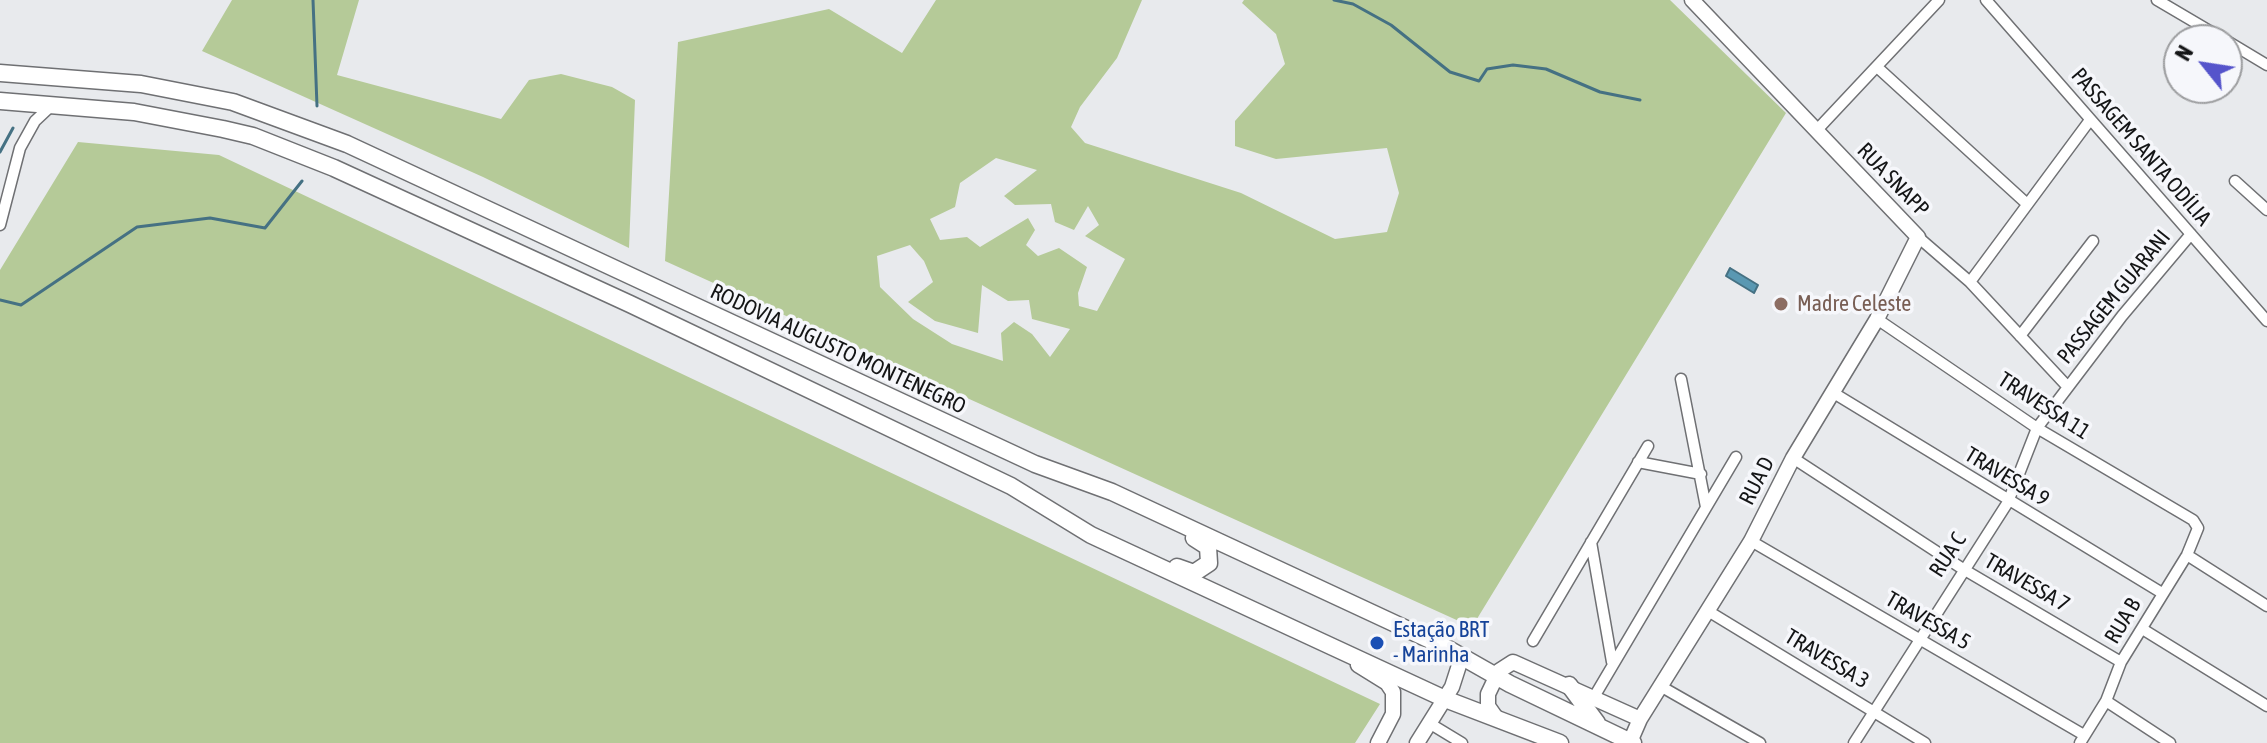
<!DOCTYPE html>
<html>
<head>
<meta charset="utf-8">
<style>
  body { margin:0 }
  #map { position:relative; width:2267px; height:743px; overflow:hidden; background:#e8eaed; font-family:"Asap Condensed",sans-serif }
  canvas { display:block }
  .north { position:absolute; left:2163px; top:24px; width:80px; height:80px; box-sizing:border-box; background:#f6f7fb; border:2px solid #9c9d9f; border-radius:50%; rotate:300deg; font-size:22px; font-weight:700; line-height:32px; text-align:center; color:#141516 }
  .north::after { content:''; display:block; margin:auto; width:28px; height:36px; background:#5554cb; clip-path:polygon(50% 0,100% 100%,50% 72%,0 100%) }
</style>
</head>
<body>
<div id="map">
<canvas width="2267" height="743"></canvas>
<div class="north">N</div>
</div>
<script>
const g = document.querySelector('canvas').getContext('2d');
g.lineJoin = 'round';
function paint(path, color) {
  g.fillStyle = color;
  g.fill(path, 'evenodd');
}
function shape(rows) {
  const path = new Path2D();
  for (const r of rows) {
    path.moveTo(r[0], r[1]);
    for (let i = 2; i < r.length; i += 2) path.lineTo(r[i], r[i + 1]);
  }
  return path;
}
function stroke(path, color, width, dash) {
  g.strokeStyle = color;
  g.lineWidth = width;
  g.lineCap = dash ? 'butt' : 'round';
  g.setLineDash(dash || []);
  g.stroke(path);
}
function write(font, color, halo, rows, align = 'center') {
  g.font = font + ' "Asap Condensed",sans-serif';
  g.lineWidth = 7;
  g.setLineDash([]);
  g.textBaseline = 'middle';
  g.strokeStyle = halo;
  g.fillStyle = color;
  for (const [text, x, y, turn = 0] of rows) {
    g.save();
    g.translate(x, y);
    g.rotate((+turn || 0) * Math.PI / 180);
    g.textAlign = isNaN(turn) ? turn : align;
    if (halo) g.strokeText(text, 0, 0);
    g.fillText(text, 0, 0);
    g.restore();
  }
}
const green = shape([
  [232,0,359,0,337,75,501,119,529,80,561,74,612,87,635,100,629,248,483,177,202,51],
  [936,0,1142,0,1117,58,1080,107,1071,127,1085,143,1241,193,1335,239,1387,232,1399,193,1387,148,1276,159,1235,146,1235,121,1285,64,1276,34,1242,3,1244,0,1670,0,1786,113,1472,627,665,261,678,42,829,9,902,53],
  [996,158,1037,170,1004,196,1015,205,1051,204,1055,222,1074,230,1088,206,1099,225,1085,236,1125,259,1097,311,1079,306,1078,293,1087,267,1059,248,1038,256,1026,245,1035,230,1028,218,980,247,967,237,940,240,930,219,955,207,960,183],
  [910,245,924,261,933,282,908,302,935,321,978,333,982,285,1008,301,1029,300,1032,319,1070,329,1050,357,1032,334,1014,322,1001,333,1003,361,952,344,913,319,880,287,877,256],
  [78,142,219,155,1380,704,1355,743,0,743,0,270]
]);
const water = shape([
  [1730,268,1758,285,1754,293,1726,276,1730,268]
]);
const stream = shape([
  [313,0,317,106],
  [1334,0,1353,4,1391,25,1450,72,1479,81,1487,69,1513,65,1546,69,1600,92,1640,100],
  [0,152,13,128],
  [0,300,21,305,137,227,210,218,265,228,302,181]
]);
const street = shape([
  [1986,0,2267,321],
  [2157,0,2225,40],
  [2227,41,2267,65],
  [1877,67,2026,203],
  [1816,131,1939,0],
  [2235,181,2267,210],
  [0,225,20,148,35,121,52,105],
  [1918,237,1970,282,2067,386],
  [1970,282,2090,120],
  [1877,319,2037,428,2193,520,2198,528,2187,555,2121,662,2106,701,2080,743],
  [2020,336,2093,241],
  [1681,379,1706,507],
  [1832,392,2162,593],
  [1793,458,1963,569,2121,662],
  [1638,462,1701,474],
  [1751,541,2084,735],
  [1591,542,1612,662],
  [2187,555,2267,606],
  [1708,611,1925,743],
  [2144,630,2267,706],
  [1533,641,1648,446],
  [1662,687,1760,743],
  [1594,697,1736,457],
  [2106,701,2170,743],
  [1429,723,1462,743],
  [1854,743,2008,502,2037,428,2122,316,2191,234]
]);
const secondary = shape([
  [1358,665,1387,683,1393,692,1393,714,1378,743],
  [1495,716,1488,706,1488,694,1499,671,1513,662,1640,719],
  [1630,742,1640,719,1751,541,1793,458,1877,319,1918,237,1692,0],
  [1417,743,1452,687,1462,656]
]);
const primary = shape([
  [0,73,141,84,233,102,347,144,1035,464,1112,492,1443,646,1510,684,1633,743],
  [0,101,134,112,223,129,253,136,334,168,630,304,1011,486,1091,535,1445,699,1560,743],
  [1177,567,1194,573,1209,563,1208,547,1194,538],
  [1569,685,1597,723]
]);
const markers = [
  [1781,304,8,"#8d6e63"],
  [1377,643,8,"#1a4fb4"]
];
const streetNames = [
  ["PASSAGEM SANTA ODÍLIA",2141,147,49],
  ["RUA SNAPP",1893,180,46],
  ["PASSAGEM GUARANI",2114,297,-51],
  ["RODOVIA AUGUSTO MONTENEGRO",838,349,25],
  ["TRAVESSA 11",2044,406,33],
  ["TRAVESSA 9",2007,477,31],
  ["RUA D",1757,481,-63],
  ["RUA C",1948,555,-57],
  ["TRAVESSA 7",2027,583,30],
  ["TRAVESSA 5",1928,621,30],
  ["RUA B",2123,621,-59],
  ["TRAVESSA 3",1827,659,31]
];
const educationNames = [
  ["Madre Celeste",1797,304]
];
const transitNames = [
  ["Estação BRT",1393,630],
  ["- Marinha",1393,655]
];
paint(green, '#b5ca98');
paint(water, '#5a98b2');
stroke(water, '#457183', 2);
stroke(stream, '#457183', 3);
stroke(street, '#6f7073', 13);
stroke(secondary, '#6f7073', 17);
stroke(primary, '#6f7073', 19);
stroke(street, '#fff', 10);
stroke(secondary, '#fff', 14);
stroke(primary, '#fff', 16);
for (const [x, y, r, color] of markers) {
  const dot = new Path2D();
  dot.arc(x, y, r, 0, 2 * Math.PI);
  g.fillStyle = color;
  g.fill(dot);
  stroke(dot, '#f6f7fb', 3);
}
write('22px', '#141516', '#f6f7fb', streetNames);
write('22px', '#785e54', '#f6f7fb', educationNames, 'left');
write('22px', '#164399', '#f6f7fb', transitNames, 'left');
</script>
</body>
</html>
